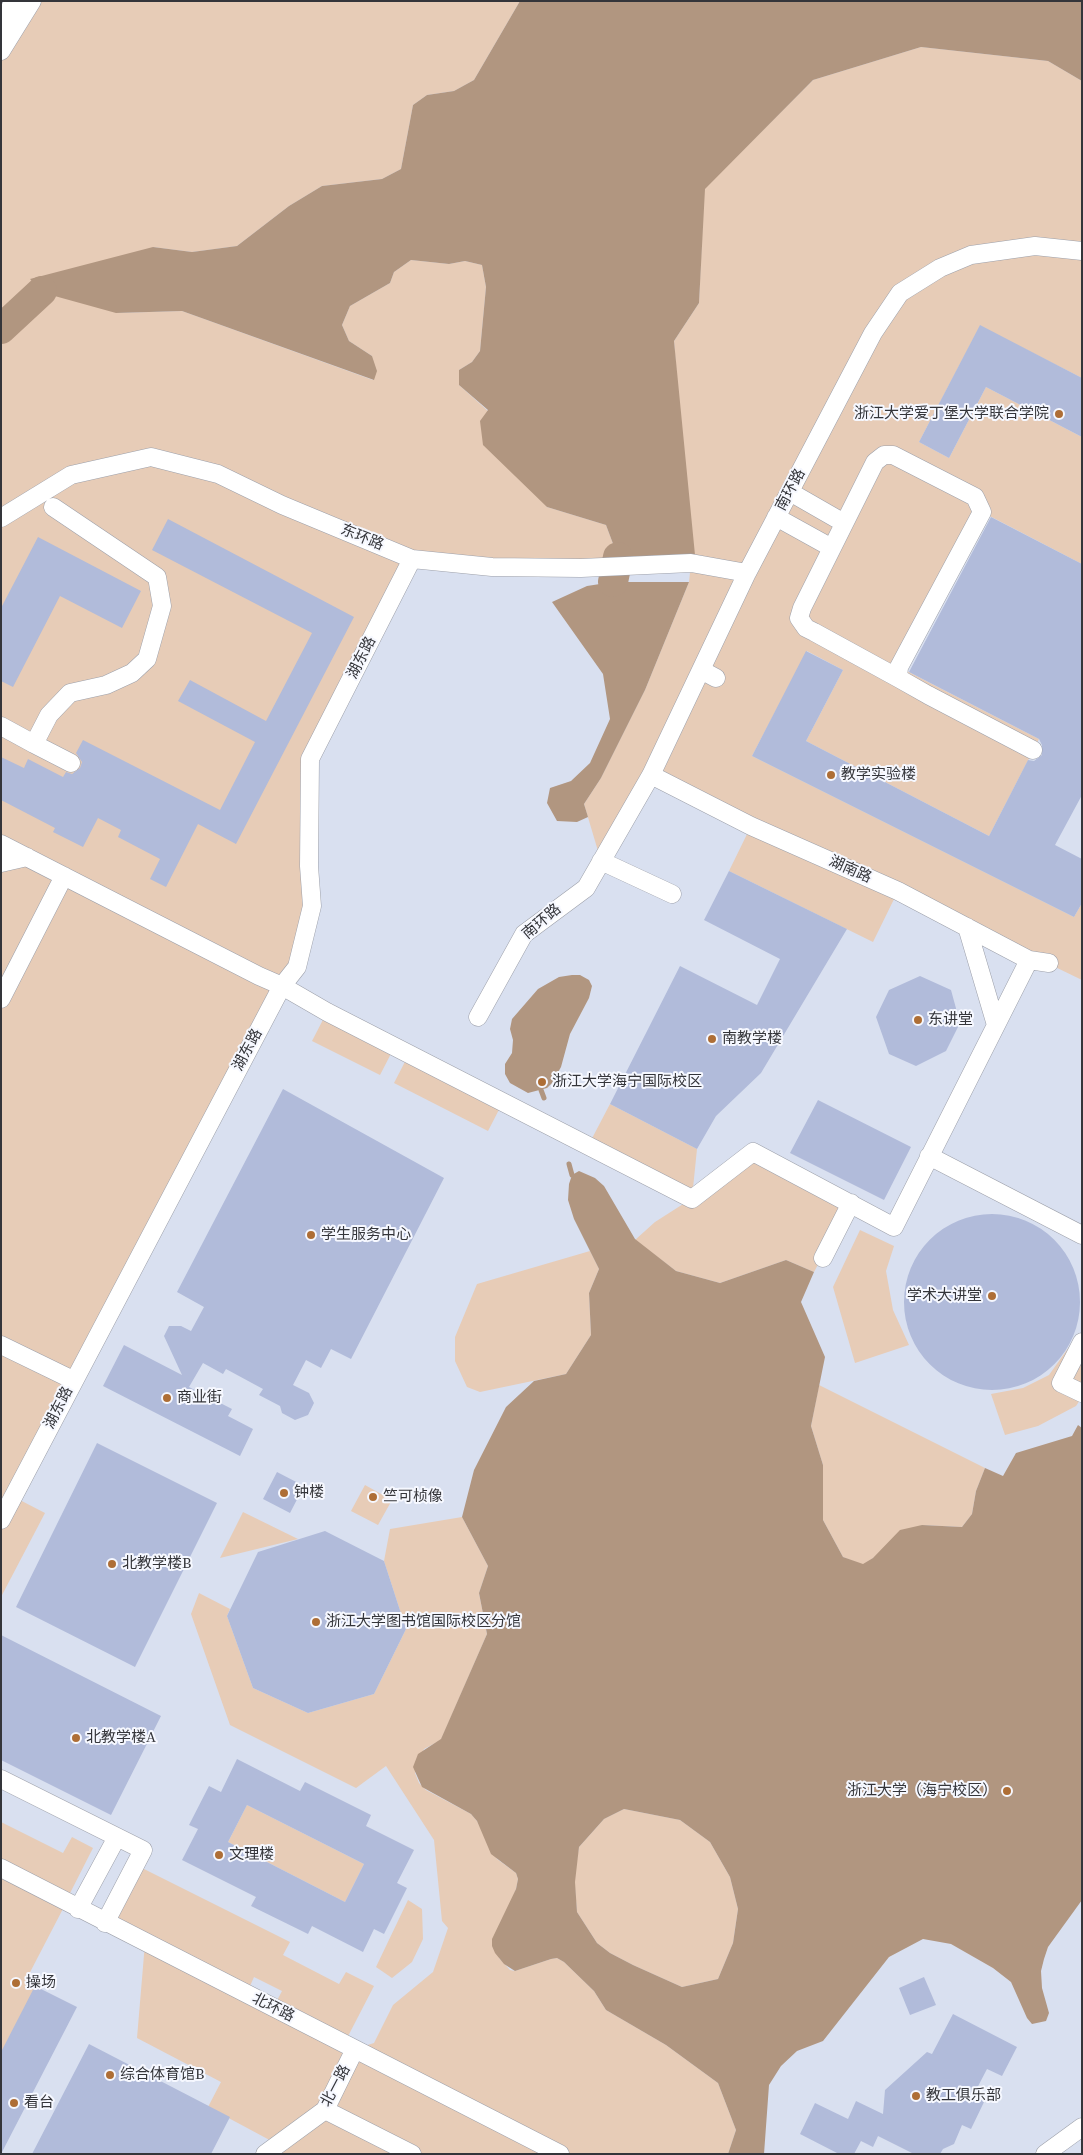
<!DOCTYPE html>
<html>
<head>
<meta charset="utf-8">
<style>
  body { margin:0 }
  #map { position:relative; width:1083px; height:2155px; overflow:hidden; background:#e7ebf5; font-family:"Source Serif 4",serif }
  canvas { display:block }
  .frame { position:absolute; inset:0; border:2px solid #34353a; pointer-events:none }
</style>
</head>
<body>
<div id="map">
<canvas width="1083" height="2155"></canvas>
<div class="frame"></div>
</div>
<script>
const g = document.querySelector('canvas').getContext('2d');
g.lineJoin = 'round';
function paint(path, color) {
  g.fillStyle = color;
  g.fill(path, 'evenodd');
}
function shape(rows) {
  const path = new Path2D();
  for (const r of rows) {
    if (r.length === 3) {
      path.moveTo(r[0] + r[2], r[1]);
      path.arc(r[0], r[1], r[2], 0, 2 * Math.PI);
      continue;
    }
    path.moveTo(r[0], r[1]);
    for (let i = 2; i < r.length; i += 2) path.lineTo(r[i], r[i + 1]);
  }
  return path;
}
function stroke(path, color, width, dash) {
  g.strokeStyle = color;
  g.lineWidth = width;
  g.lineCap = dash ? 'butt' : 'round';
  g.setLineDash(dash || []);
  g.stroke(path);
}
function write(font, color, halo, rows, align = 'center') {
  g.font = font + ' "Source Serif 4","Noto Sans SC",serif';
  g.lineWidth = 4;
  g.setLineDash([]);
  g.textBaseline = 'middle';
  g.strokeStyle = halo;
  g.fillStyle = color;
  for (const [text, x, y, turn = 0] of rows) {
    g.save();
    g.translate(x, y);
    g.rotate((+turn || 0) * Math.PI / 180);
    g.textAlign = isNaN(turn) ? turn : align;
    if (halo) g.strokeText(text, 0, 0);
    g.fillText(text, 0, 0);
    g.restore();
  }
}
const built = shape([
  [1,1,1082,1,1082,2154,1,2154]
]);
const green = shape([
  [32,1,520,1,474,80,454,91,427,95,413,105,401,169,382,179,322,186,289,206,237,246,192,252,153,247,116,313,182,311,373,380,372,356,349,341,342,325,350,306,390,283,394,272,411,260,449,264,465,261,482,265,486,287,480,351,472,362,459,370,459,385,488,411,547,507,606,525,618,557,581,568,412,559,310,759,309,866,297,967,14,1497,45,1513,1,1597,1,51],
  [921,47,1048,61,1082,81,1082,378,980,326,919,442,949,458,986,387,1082,437,1082,564,982,512,899,667,1039,739,989,836,806,741,843,670,807,651,752,756,1074,917,1082,903,1082,980,898,891,873,942,729,871,751,826,651,775,601,861,584,804,601,778,645,690,689,582,691,563,674,341,699,303,704,189,813,80],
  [327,1012,395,1046,380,1075,312,1041],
  [409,1054,503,1102,488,1131,394,1083],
  [610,1104,697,1149,692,1198,753,1152,851,1203,814,1272,786,1260,720,1283,676,1271,635,1240,655,1222,691,1199,588,1146],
  [860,1230,894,1246,886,1271,893,1310,909,1345,855,1363,833,1287],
  [590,1251,599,1269,589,1293,591,1335,566,1374,480,1392,467,1387,455,1361,455,1337,477,1284],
  [1074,1340,1082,1344,1082,1397,1076,1406,1038,1426,1005,1435,991,1394,1023,1388,1049,1375],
  [819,1385,985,1468,976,1491,972,1514,962,1527,922,1525,863,1565,843,1557,823,1520,823,1465,811,1426],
  [365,1485,392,1500,378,1525,351,1511],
  [243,1512,298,1539,220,1558],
  [462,1517,488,1566,479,1593,487,1634,441,1740,424,1749,415,1773,419,1783,426,1790,471,1814,477,1821,497,1859,516,1873,518,1879,516,1889,510,1905,499,1925,499,1958,510,1970,515,1971,551,1959,557,1958,564,1962,594,1991,606,2010,666,2045,718,2083,736,2130,728,2154,265,2154,277,2144,208,2107,221,2082,137,2038,145,1943,112,1927,142,1868,290,1942,283,1955,339,1984,346,1972,374,1986,344,2044,355,2049,374,2043,393,2005,433,1972,448,1928,442,1921,434,1840,386,1766,356,1788,230,1725,191,1614,199,1593,230,1609,227,1616,253,1688,308,1713,374,1694,406,1629,384,1561,390,1529],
  [254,1977,282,1991,273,2008,246,1995],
  [247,1805,364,1864,345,1902,228,1842],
  [624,1809,680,1820,710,1842,730,1877,738,1909,733,1943,718,1979,682,1987,633,1965,610,1953,597,1943,577,1912,574,1877,579,1847,604,1819],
  [1,1822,63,1853,72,1837,93,1848,66,1901,1,1868],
  [1,1870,66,1903,26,1980,42,1989,1,2069],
  [408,1900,422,1909,423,1939,412,1962,392,1978,376,1967]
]);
const water = shape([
  [520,1,1082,1,1082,81,1048,61,921,47,813,80,705,189,699,303,674,341,695,555,618,557,606,525,547,507,483,445,480,421,488,410,459,385,459,370,472,362,480,351,486,287,482,265,465,261,449,264,411,260,394,272,390,283,350,306,342,325,349,341,372,356,377,371,374,380,182,311,116,313,51,295,42,291,30,279,153,247,192,252,237,246,289,206,322,186,382,179,401,169,413,105,427,95,454,91,474,80],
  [613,582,689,582,645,690,601,778,584,804,588,817,577,822,557,821,547,803,550,788,571,781,590,763,610,719,603,674,552,602,587,586],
  [572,975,580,975,589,980,592,986,589,998,570,1034,561,1067,552,1083,547,1088,528,1093,510,1083,505,1074,505,1064,512,1053,513,1040,510,1029,512,1019,538,989,559,977],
  [579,1171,595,1178,604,1186,635,1239,676,1271,720,1283,786,1260,814,1272,801,1302,825,1357,811,1426,823,1465,823,1520,843,1557,863,1564,873,1558,900,1530,922,1525,962,1527,972,1514,976,1491,985,1468,1003,1476,1016,1453,1072,1436,1078,1425,1082,1428,1082,1900,1048,1947,1044,1959,1041,1971,1042,1988,1049,2013,1046,2021,1032,2024,1027,2018,1011,1982,993,1968,951,1944,923,1939,889,1957,823,2041,797,2051,781,2066,769,2085,764,2154,728,2154,736,2130,718,2083,666,2045,606,2010,594,1991,564,1962,557,1958,551,1959,515,1971,504,1964,495,1953,492,1946,492,1939,516,1889,518,1879,516,1873,491,1854,477,1821,471,1814,422,1787,413,1767,418,1754,441,1739,487,1634,479,1593,488,1566,462,1517,474,1470,506,1407,534,1381,566,1374,591,1335,589,1293,599,1269,574,1219,568,1200,569,1184,572,1175],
  [624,1809,680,1820,710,1842,730,1877,738,1909,733,1943,718,1979,682,1987,633,1965,610,1953,597,1943,577,1912,575,1882,579,1847,604,1819]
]);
const stream = shape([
  [541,1090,544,1098],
  [569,1164,572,1175]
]);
const river = shape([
  [1,329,42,291],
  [613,582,618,557]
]);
const building = shape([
  [980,325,1082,378,1082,437,986,387,949,458,919,442],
  [991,517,1082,564,1082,795,1055,845,1082,859,1082,903,1074,917,752,756,806,651,843,670,806,741,989,836,1028,760,1034,761,1042,755,1042,745,1039,739,909,672],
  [168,519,354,617,236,844,198,824,166,887,150,879,160,859,118,837,121,830,98,818,83,847,53,832,55,828,1,800,1,757,24,768,28,759,63,777,66,772,72,774,80,768,82,762,76,753,83,740,220,810,255,742,178,701,190,680,266,721,312,633,152,550],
  [38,537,141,591,122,628,60,596,13,687,1,681,1,608],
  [729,871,847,929,761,1073,716,1116,697,1149,610,1104,680,966,757,1005,780,959,704,920],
  [920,976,951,990,960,1023,946,1051,916,1066,889,1054,876,1017,889,990],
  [283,1089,444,1178,351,1359,331,1349,321,1368,306,1360,293,1385,309,1393,314,1403,308,1415,295,1420,282,1413,280,1406,259,1395,263,1389,226,1369,223,1374,203,1363,189,1387,232,1409,228,1416,253,1429,240,1456,103,1386,124,1345,182,1375,164,1336,169,1326,181,1326,191,1331,204,1307,177,1292],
  [818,1100,911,1147,884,1200,790,1153],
  [992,1302,88],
  [97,1443,217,1503,135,1667,16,1607],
  [277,1472,304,1486,290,1513,263,1499],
  [325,1531,384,1561,406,1629,374,1694,308,1713,253,1688,227,1616,258,1552],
  [1,1635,161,1716,111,1815,1,1760],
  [237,1759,300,1791,305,1782,371,1815,366,1826,414,1850,397,1883,407,1888,384,1934,374,1929,363,1952,312,1926,308,1934,251,1906,256,1897,182,1860,198,1829,189,1825,209,1786,221,1792],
  [247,1805,364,1864,345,1902,228,1842],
  [924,1977,936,2005,910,2015,899,1988],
  [35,1986,77,2007,1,2154,1,2052],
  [953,2014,1017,2047,1002,2076,987,2069,974,2094,985,2100,971,2129,962,2125,954,2144,943,2149,940,2154,914,2154,878,2136,873,2147,861,2141,854,2154,839,2154,800,2134,815,2103,848,2119,856,2101,883,2114,885,2090,927,2052,932,2054],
  [89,2044,230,2117,211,2154,32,2154]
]);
const minor = shape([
  [1,24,14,1],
  [1,51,32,1],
  [790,492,844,523],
  [53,507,157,577,162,606,147,659,132,673,106,685,70,693,49,715,34,744,71,763],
  [776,517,832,548],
  [1,518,71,475,151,457,218,474,282,505,412,559,492,567,581,568,691,563,747,573],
  [701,670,716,678],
  [898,678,899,667,982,512,975,497,893,455,884,455,875,462,802,608,799,618,806,628,814,632,898,678,928,695,1033,750],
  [1,726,34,744],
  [651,775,751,826,898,891,1029,960,1049,963],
  [1,844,259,976,282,986,327,1012,692,1199,753,1152,894,1227,1029,960],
  [601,861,672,894],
  [1,863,27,857],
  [967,927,996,1025],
  [1,999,64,876],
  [478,1017,524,934,586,888,651,775,747,573,873,333,900,293,940,268,971,255,1035,246,1082,251],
  [929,1156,1082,1235],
  [823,1258,851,1203],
  [1082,1342,1061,1383,1082,1393],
  [1,1345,73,1380],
  [1,1520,282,986,297,967,312,906,309,866,310,759,412,559],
  [1,1779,143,1850,105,1923],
  [1,1868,560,2154],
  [78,1909,117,1837],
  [325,2110,412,2154],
  [265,2154,325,2110,355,2049],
  [1045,2154,1082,2127]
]);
const markers = [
  [1059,414,5,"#ae6e36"],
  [831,775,5,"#ae6e36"],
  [918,1020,5,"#ae6e36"],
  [712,1039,5,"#ae6e36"],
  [542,1082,5,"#ae6e36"],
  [311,1235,5,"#ae6e36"],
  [992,1296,5,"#ae6e36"],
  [167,1398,5,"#ae6e36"],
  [284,1493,5,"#ae6e36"],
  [373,1497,5,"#ae6e36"],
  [112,1564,5,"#ae6e36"],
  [316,1622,5,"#ae6e36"],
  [76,1738,5,"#ae6e36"],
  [1007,1791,5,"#ae6e36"],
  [219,1855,5,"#ae6e36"],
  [16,1983,5,"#ae6e36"],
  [110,2075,5,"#ae6e36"],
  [916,2096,5,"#ae6e36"],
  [14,2103,5,"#ae6e36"]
];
const poiNames = [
  ["浙江大学爱丁堡大学联合学院",1049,414,"right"],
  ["教学实验楼",841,775],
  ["东讲堂",928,1020],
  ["南教学楼",722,1039],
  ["浙江大学海宁国际校区",552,1082],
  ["学生服务中心",321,1235],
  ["学术大讲堂",982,1296,"right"],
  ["商业街",177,1398],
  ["钟楼",294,1493],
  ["竺可桢像",383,1497],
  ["北教学楼B",122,1564],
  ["浙江大学图书馆国际校区分馆",326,1622],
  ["北教学楼A",86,1738],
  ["浙江大学（海宁校区）",997,1791,"right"],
  ["文理楼",229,1855],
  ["操场",26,1983],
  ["综合体育馆B",120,2075],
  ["教工俱乐部",926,2096],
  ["看台",24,2103]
];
const streetNames = [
  ["南环路",791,490,-62],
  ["东环路",362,538,22],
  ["湖东路",362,658,-63],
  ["湖南路",850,870,24],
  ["南环路",542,922,-40],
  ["湖东路",248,1050,-62],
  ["湖东路",59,1408,-63],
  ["北环路",273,2008,27],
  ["北一路",336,2086,-62]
];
paint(built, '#d9e0f0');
paint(green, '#e7ccb7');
paint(water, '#b19680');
stroke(stream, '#b19680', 5);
stroke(river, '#b19680', 30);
paint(building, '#b1bbda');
stroke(minor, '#9da0aa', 19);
stroke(minor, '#fff', 18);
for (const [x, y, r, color] of markers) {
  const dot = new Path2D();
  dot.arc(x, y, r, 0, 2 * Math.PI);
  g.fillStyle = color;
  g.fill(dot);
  stroke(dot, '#f6f8ff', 2);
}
write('15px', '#34353a', '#f6f8ff', poiNames, 'left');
write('15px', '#34353a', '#f6f8ff', streetNames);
</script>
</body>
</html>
